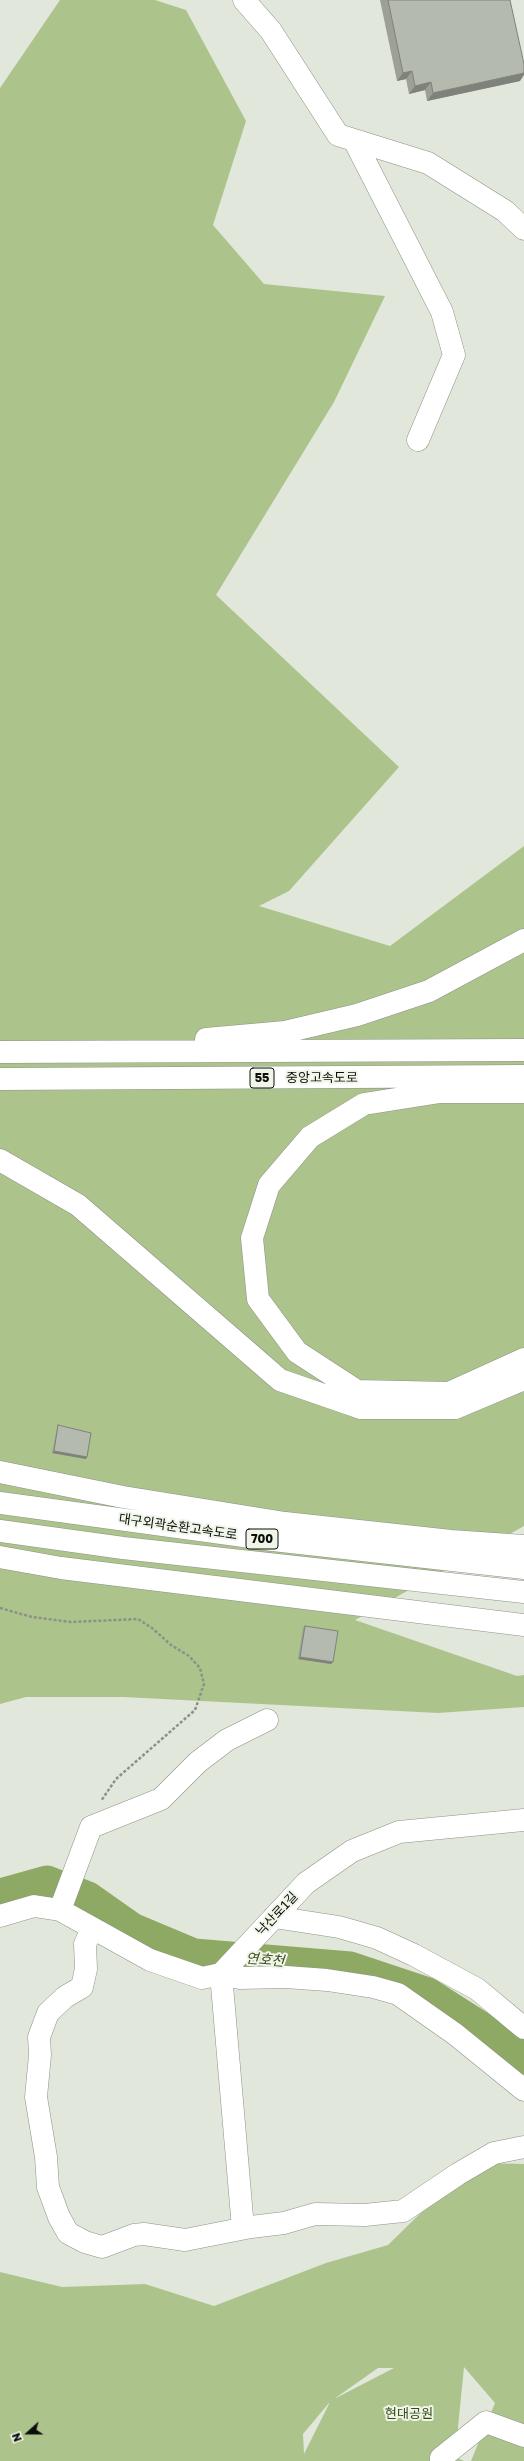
<!DOCTYPE html>
<html>
<head>
<meta charset="utf-8">
<style>
  body { margin:0 }
  #map { position:relative; width:524px; height:2461px; overflow:hidden; background:#e2e7db; font-family:"Golos Text",sans-serif }
  canvas { display:block }
  .north { position:absolute; left:8px; top:2413px; width:40px; height:40px; -webkit-text-stroke:3px #eff5e8; paint-order:stroke; rotate:249deg; font-size:11px; font-weight:700; line-height:16px; text-align:center; color:#0c0e0a }
  .north::after { content:''; display:block; margin:auto; width:14px; height:18px; background:#0c0e0a; clip-path:polygon(50% 0,100% 100%,50% 72%,0 100%) }
</style>
</head>
<body>
<div id="map">
<canvas width="524" height="2461"></canvas>
<div class="north">N</div>
</div>
<script>
const g = document.querySelector('canvas').getContext('2d');
g.lineJoin = 'round';
function paint(path, color) {
  g.fillStyle = color;
  g.fill(path, 'evenodd');
}
function shape(rows) {
  const path = new Path2D();
  for (const r of rows) {
    path.moveTo(r[0], r[1]);
    for (let i = 2; i < r.length; i += 2) path.lineTo(r[i], r[i + 1]);
  }
  return path;
}
function stroke(path, color, width, dash) {
  g.strokeStyle = color;
  g.lineWidth = width;
  g.lineCap = dash ? 'butt' : 'round';
  g.setLineDash(dash || []);
  g.stroke(path);
}
function write(font, color, halo, rows, align = 'center') {
  g.font = font + ' "Golos Text","Noto Sans KR",sans-serif';
  g.lineWidth = 4;
  g.setLineDash([]);
  g.textBaseline = 'middle';
  g.strokeStyle = halo;
  g.fillStyle = color;
  for (const [text, x, y, turn = 0] of rows) {
    g.save();
    g.translate(x, y);
    g.rotate((+turn || 0) * Math.PI / 180);
    g.textAlign = isNaN(turn) ? turn : align;
    if (halo) g.strokeText(text, 0, 0);
    g.fillText(text, 0, 0);
    g.restore();
  }
}
const green = shape([
  [60,0,155,0,186,10,246,121,213,225,264,284,385,296,334,402,216,595,399,767,289,891,259,906,390,946,524,846,524,1526,355,1620,517,1676,524,1675,524,1707,438,1713,123,1697,26,1697,0,1704,0,88],
  [480,2163,524,2164,524,2461,471,2461,495,2403,464,2367,455,2457,464,2461,0,2461,0,2272,62,2287,145,2284,214,2306,326,2263,388,2245,433,2201],
  [378,2368,394,2368,334,2399],
  [329,2403,329,2404,304,2454,303,2434]
]);
const river = shape([
  [0,1894,47,1881,88,1897,132,1928,194,1954,350,1967,428,1993,514,2048,524,2059]
]);
const path = shape([
  [0,1608,32,1617,71,1622,138,1619,152,1628,171,1645,189,1656,200,1668,204,1684,195,1710,116,1779,101,1801]
]);
const minor = shape([
  [244,0,271,31,338,135,428,163,505,211,524,229],
  [354,140,442,312,454,355,418,440],
  [60,1910,91,1827,161,1799,198,1762,227,1740,267,1720],
  [0,1916,34,1906,60,1910,150,1960,202,1978,221,1974,306,1883,352,1851,399,1832,524,1820],
  [274,1917,339,1927,377,1938,414,1955,477,1989,524,2028],
  [92,1929,85,1944,86,1969,82,1987,65,1997,48,2013,39,2037,40,2055,36,2097,46,2157,48,2187,59,2217,68,2233,85,2242,102,2247,134,2235,144,2234,185,2240,251,2227,284,2223,315,2214,365,2215,403,2211,458,2174,494,2153,524,2147],
  [221,1974,240,1978,286,1977,327,1980,373,1987,398,1994,455,2034,524,2090],
  [221,1974,243,2228],
  [441,2461,441,2458,486,2422,524,2436]
]);
const highway = shape([
  [206,1039,285,1032,357,1015,429,991,524,940],
  [0,1052,524,1050],
  [0,1079,524,1076],
  [524,1092,440,1092,364,1104,310,1137,269,1185,252,1238,258,1299,297,1352,357,1391,449,1393,524,1359],
  [0,1160,78,1205,280,1380,361,1408,455,1408,524,1379],
  [0,1472,123,1497,285,1523,451,1541,524,1546],
  [0,1503,273,1540,524,1568],
  [0,1531,123,1548,524,1592],
  [0,1557,61,1568,524,1625]
]);
const wall = shape([
  [380,0,510,0,520,81,427,101,425,90,409,94,406,79,397,81],
  [58,1425,86,1459,52,1453,57,1428],
  [305,1626,331,1664,298,1659,303,1628]
]);
const shadedWall = shape([
  [412,71,406,79,397,81,403,73],
  [524,73,524,75,520,81,427,101,433,93],
  [431,82,425,90,409,94,415,86],
  [54,1451,87,1457,86,1459,52,1453],
  [300,1657,333,1662,331,1664,298,1659]
]);
const building = shape([
  [388,0,510,0,524,64,524,73,433,93,431,82,415,86,412,71,403,73,388,0],
  [58,1425,91,1433,87,1457,54,1451,58,1425],
  [305,1626,338,1631,333,1662,300,1657,305,1626]
]);
const shields = [
  [262,1078,24],
  [262,1539,32]
];
const shieldNames = [
  ["55",262,1078],
  ["700",262,1539]
];
const streetNames = [
  ["중앙고속도로",322,1078],
  ["대구외곽순환고속도로",178,1527,8],
  ["낙산로1길",277,1914,-47]
];
const parkNames = [
  ["현대공원",409,2414]
];
const waterNames = [
  ["연호천",265,1960,5]
];
paint(green, '#acc48b');
stroke(river, '#8da963', 31);
stroke(minor, '#8d9286', 23);
stroke(highway, '#8d9286', 23);
stroke(path, '#8c9087', 2.5, [3, 2]);
stroke(minor, '#fff', 22);
stroke(highway, '#fff', 22);
paint(wall, '#9ca096');
paint(shadedWall, '#7f827a');
paint(building, '#b5baae');
stroke(building, '#7f827a', 1);
for (const [x, y, w] of shields) {
  const box = new Path2D();
  box.roundRect(x - w / 2, y - 10, w, 20, 3);
  g.fillStyle = '#eff5e8';
  g.fill(box);
  stroke(box, '#0c0e0a', 1);
}
write('bold 12px', '#0c0e0a', null, shieldNames);
write('13px', '#0c0e0a', '#eff5e8', streetNames);
write('13px', '#354714', '#eff5e8', parkNames);
write('italic 14px', '#394b18', '#eff5e8', waterNames);
</script>
</body>
</html>
